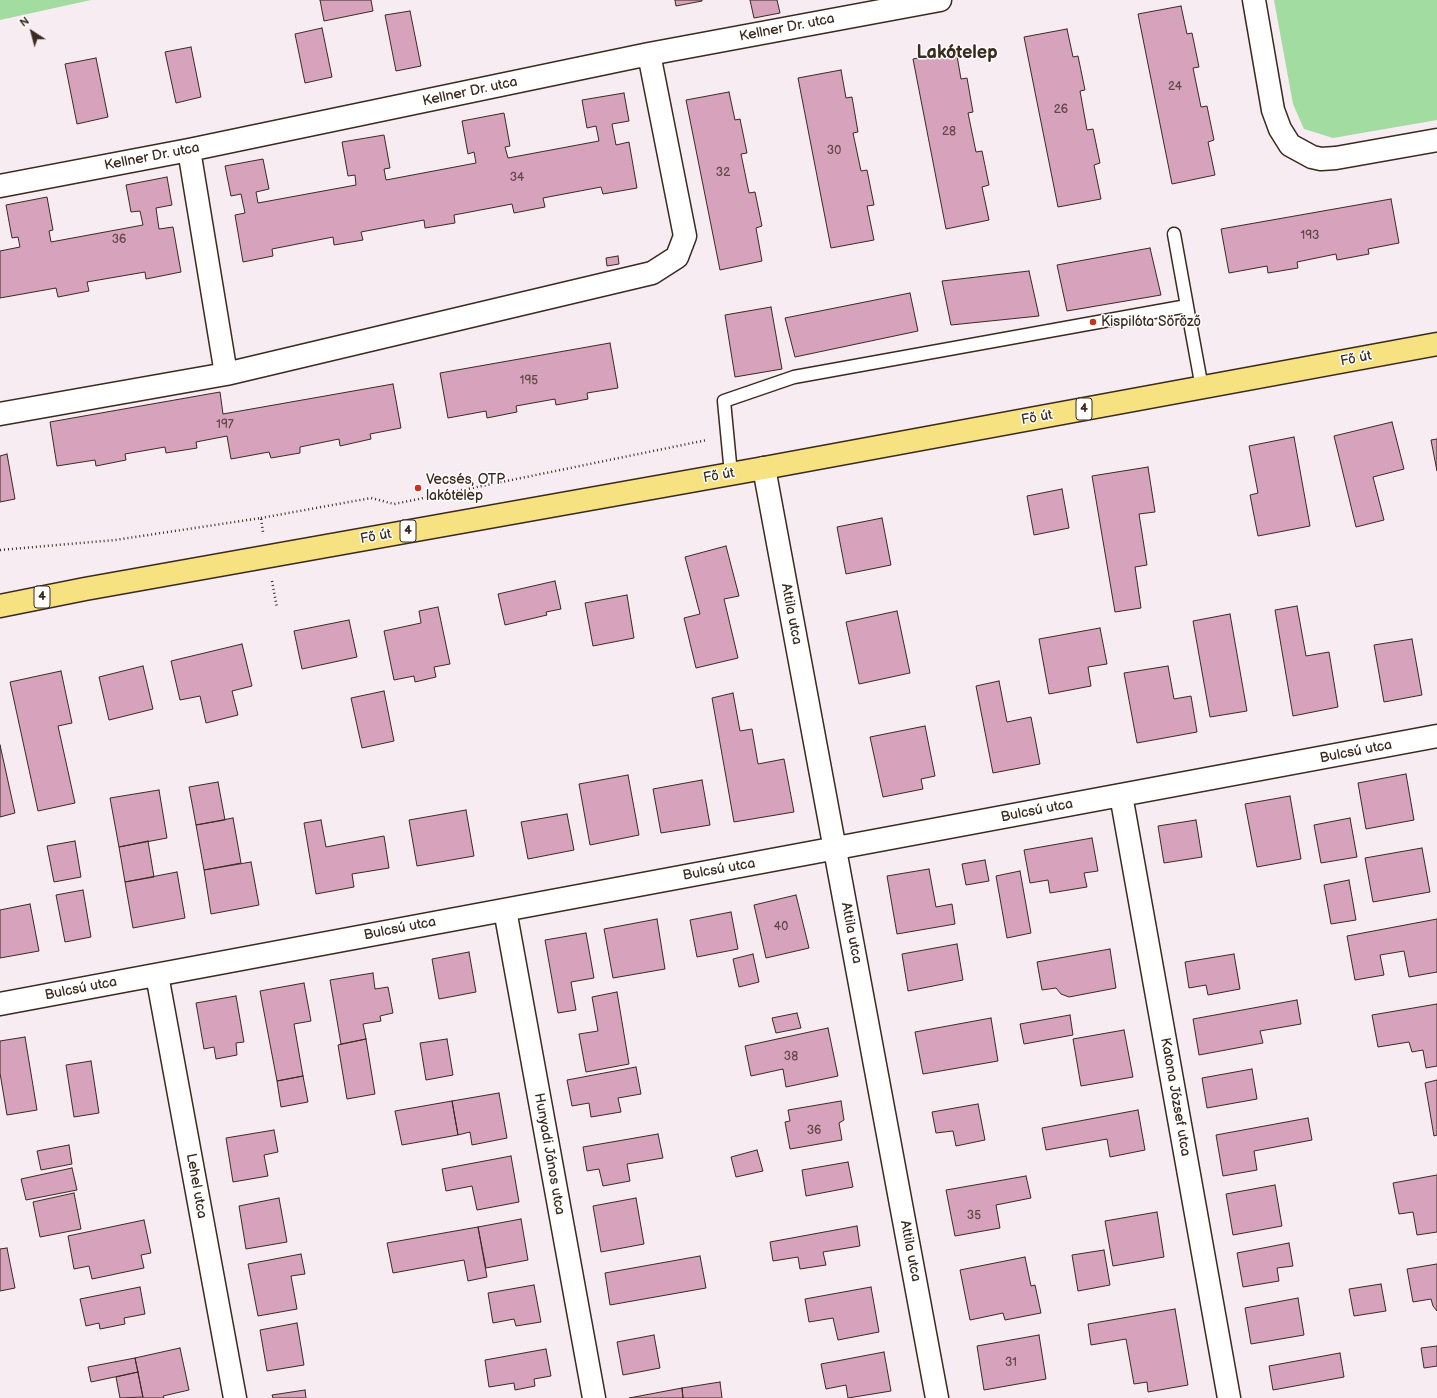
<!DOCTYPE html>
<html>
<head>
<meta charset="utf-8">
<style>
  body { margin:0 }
  #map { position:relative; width:1437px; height:1398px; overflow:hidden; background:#f7ecf2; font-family:"Balsamiq Sans",sans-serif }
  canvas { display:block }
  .north { position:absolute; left:12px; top:12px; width:40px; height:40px; -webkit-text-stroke:3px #fff; paint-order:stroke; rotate:324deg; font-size:11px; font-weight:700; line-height:16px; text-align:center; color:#3b2a1e }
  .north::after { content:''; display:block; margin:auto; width:14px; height:18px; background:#3b2a1e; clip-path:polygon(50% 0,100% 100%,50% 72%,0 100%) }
</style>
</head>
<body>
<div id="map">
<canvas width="1437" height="1398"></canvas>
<div class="north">N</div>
</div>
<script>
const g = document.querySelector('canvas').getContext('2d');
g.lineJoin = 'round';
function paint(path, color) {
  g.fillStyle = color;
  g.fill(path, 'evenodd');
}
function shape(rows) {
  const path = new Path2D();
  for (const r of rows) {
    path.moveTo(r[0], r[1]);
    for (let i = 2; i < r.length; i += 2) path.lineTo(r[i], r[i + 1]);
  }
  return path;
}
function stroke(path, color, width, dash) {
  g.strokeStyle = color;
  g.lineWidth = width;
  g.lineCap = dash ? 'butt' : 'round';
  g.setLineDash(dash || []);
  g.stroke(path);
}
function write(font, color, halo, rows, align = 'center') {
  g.font = font + ' "Balsamiq Sans",sans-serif';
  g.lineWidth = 3;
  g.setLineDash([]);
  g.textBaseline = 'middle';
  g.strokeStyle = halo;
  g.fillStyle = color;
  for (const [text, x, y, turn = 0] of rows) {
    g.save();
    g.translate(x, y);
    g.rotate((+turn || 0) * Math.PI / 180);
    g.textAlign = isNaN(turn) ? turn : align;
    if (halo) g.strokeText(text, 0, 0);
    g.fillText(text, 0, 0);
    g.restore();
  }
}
const green = shape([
  [0,0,91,0,0,20],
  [1274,0,1437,0,1437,120,1333,138,1304,129,1293,104]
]);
const building = shape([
  [320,0,371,0,373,11,324,21,320,0],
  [675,0,702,0,702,1,676,6,675,0],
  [750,0,777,0,780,13,754,18,750,0],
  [1181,6,1187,34,1192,33,1199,67,1193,68,1201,107,1207,106,1214,140,1208,142,1215,175,1172,184,1138,14,1181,6],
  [410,11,421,66,396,71,385,15,410,11],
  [322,28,332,77,305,83,295,34,322,28],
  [1067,29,1073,57,1078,56,1085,90,1080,91,1087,130,1093,129,1100,163,1094,165,1101,199,1058,207,1024,37,1067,29],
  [191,47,201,97,176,103,165,52,191,47],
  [956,50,961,79,967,78,973,112,968,113,976,152,982,151,989,185,982,187,989,220,946,229,913,59,956,50],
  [96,58,108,117,77,124,65,64,96,58],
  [841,70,846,98,852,97,858,132,853,133,861,171,867,170,874,205,867,206,874,240,831,248,798,78,841,70],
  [729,92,735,120,740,119,747,153,741,154,749,193,755,192,762,226,756,228,762,261,720,270,686,100,729,92],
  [624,93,629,121,612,124,616,145,629,142,637,188,603,194,601,187,543,198,545,207,514,213,512,204,454,215,455,223,425,228,424,220,361,232,363,240,334,245,333,237,272,249,273,256,243,262,235,215,245,213,241,194,231,196,225,166,263,159,269,189,256,192,258,203,356,185,355,175,348,176,342,142,384,135,390,168,384,169,386,180,476,163,474,152,468,154,462,121,504,113,510,146,505,147,508,158,599,141,596,126,587,128,582,100,624,93],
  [167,177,172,205,156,208,159,229,173,227,181,272,146,279,145,272,87,282,89,291,58,297,56,288,0,298,0,251,20,247,18,237,12,238,6,205,47,197,53,230,49,231,51,242,143,225,140,211,131,212,126,185,167,177],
  [1391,199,1399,243,1368,249,1369,254,1337,260,1336,254,1297,262,1298,268,1268,273,1267,266,1229,273,1221,229,1391,199],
  [1150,248,1161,295,1067,311,1057,265,1150,248],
  [618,256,619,264,607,266,606,258,618,256],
  [1029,271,1039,316,951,325,942,281,1029,271],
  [910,293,918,331,795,357,785,318,910,293],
  [771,307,782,369,735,377,725,315,771,307],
  [610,343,618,388,587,393,588,399,556,405,555,399,516,406,517,412,487,418,486,411,448,418,440,373,610,343],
  [393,384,401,428,370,434,371,439,340,446,339,439,300,447,300,453,271,458,269,452,231,459,227,436,196,442,197,448,166,453,165,447,125,454,126,460,96,466,95,460,57,466,50,422,220,392,223,414,393,384],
  [1392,422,1404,469,1373,477,1384,520,1356,527,1334,436,1392,422],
  [1294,437,1310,526,1258,536,1250,495,1258,493,1249,446,1294,437],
  [1437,439,1437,471,1431,440,1437,439],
  [7,454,15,499,0,502,0,456,7,454],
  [1148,467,1155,512,1139,514,1147,565,1135,567,1141,608,1115,612,1092,476,1148,467],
  [1062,489,1069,528,1034,535,1027,496,1062,489],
  [882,518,891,565,846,574,837,527,882,518],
  [726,546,739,596,724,599,738,658,696,668,684,618,700,614,685,557,726,546],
  [555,581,561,609,546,612,547,615,505,625,498,594,555,581],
  [627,595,634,638,593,646,585,603,627,595],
  [1297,606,1306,656,1329,652,1338,707,1293,716,1275,610,1297,606],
  [438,607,450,664,434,667,436,677,415,682,414,676,394,680,384,631,421,623,419,611,438,607],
  [897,611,910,673,859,684,846,622,897,611],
  [1230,614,1247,711,1210,717,1193,621,1230,614],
  [349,620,357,657,302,669,294,631,349,620],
  [1100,628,1107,664,1088,667,1091,686,1049,694,1039,639,1100,628],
  [1412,639,1422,695,1384,702,1374,645,1412,639],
  [242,644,252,686,232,691,238,715,206,723,200,696,180,700,171,661,242,644],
  [143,666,153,709,109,720,99,677,143,666],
  [1168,666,1174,699,1191,696,1197,732,1137,743,1124,673,1168,666],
  [61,671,72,723,58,726,75,803,38,811,10,682,61,671],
  [999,681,1007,722,1031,717,1040,764,993,773,976,686,999,681],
  [384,691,394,741,362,748,351,698,384,691],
  [733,693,740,731,752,729,758,764,784,759,794,812,734,822,712,698,733,693],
  [925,726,935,776,921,779,923,789,883,797,870,737,925,726],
  [0,745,15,813,0,817,0,745],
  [1406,774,1414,820,1366,829,1358,783,1406,774],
  [628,775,639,835,590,845,579,784,628,775],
  [702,780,710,825,661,833,653,789,702,780],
  [218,782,225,820,196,825,189,787,218,782],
  [159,790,167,838,119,847,110,798,159,790],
  [1290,796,1301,859,1257,867,1245,804,1290,796],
  [466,810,474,856,417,866,409,820,466,810],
  [567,814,574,850,528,859,521,822,567,814],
  [233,818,241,863,204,870,196,825,233,818],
  [1350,818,1357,857,1321,863,1314,825,1350,818],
  [321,820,326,847,384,836,389,868,352,874,354,887,316,894,304,823,321,820],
  [1196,820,1202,857,1164,863,1158,826,1196,820],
  [1092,838,1098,871,1084,873,1087,887,1050,893,1048,880,1030,883,1024,850,1092,838],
  [75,841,81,877,54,882,47,846,75,841],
  [148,841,154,877,125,882,119,847,148,841],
  [1422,848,1430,892,1373,902,1365,858,1422,848],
  [985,860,989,881,966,885,962,864,985,860],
  [251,862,259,905,211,914,204,870,251,862],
  [929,869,936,907,952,904,955,924,897,934,887,876,929,869],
  [1020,871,1031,933,1007,938,996,876,1020,871],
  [177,872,185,918,133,928,125,882,177,872],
  [1349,880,1356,920,1331,924,1324,885,1349,880],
  [83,890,91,937,65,942,56,895,83,890],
  [796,895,809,948,766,958,754,905,796,895],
  [30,904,39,951,0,958,0,910,30,904],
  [731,912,738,949,697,957,690,920,731,912],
  [657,919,665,969,613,978,604,929,657,919],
  [1437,919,1437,972,1409,977,1404,951,1380,955,1384,975,1355,980,1347,936,1437,919],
  [586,933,594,978,571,982,576,1010,558,1013,545,940,586,933],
  [957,944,963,980,908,991,902,954,957,944],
  [1110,949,1116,988,1069,997,1061,994,1056,988,1042,990,1037,962,1110,949],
  [469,952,476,992,439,999,432,959,469,952],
  [753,954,759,982,739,987,733,959,753,954],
  [1234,954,1240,989,1208,995,1206,985,1189,988,1185,962,1234,954],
  [373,973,375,989,388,987,393,1013,380,1016,381,1021,363,1024,366,1039,341,1044,330,980,373,973],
  [304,983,311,1021,294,1024,303,1076,277,1081,260,991,304,983],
  [617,992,629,1064,586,1072,579,1034,598,1031,592,997,617,992],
  [236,996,244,1042,236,1043,237,1055,216,1059,214,1047,204,1049,196,1003,236,996],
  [1297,1000,1301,1024,1260,1031,1263,1043,1199,1055,1193,1019,1297,1000],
  [1437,1004,1437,1066,1426,1068,1423,1050,1412,1052,1409,1042,1378,1047,1372,1015,1437,1004],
  [797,1013,801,1028,776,1033,772,1018,797,1013],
  [1070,1015,1073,1035,1024,1044,1020,1024,1070,1015],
  [991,1018,998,1061,923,1074,915,1032,991,1018],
  [828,1028,838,1076,786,1087,783,1069,751,1076,745,1046,828,1028],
  [1124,1030,1133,1077,1081,1086,1073,1039,1124,1030],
  [25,1037,37,1110,7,1115,0,1073,0,1041,25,1037],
  [366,1039,375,1094,347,1099,338,1045,366,1039],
  [447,1039,453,1075,426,1080,420,1043,447,1039],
  [91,1061,99,1113,74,1117,66,1065,91,1061],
  [636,1067,641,1094,618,1098,621,1112,591,1117,589,1103,572,1106,567,1080,636,1067],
  [1252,1069,1257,1099,1207,1108,1202,1078,1252,1069],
  [303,1076,308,1102,281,1107,277,1081,303,1076],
  [1437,1080,1437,1135,1434,1136,1425,1083,1437,1080],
  [499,1093,507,1138,472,1145,470,1132,458,1135,452,1101,499,1093],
  [452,1101,458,1135,402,1145,395,1111,452,1101],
  [841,1101,844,1120,839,1123,842,1140,790,1149,785,1122,790,1121,788,1110,841,1101],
  [978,1104,985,1140,956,1146,953,1131,936,1133,932,1112,978,1104],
  [1138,1110,1145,1150,1110,1157,1107,1139,1046,1150,1042,1128,1138,1110],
  [1308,1118,1312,1140,1254,1151,1257,1170,1223,1176,1216,1135,1308,1118],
  [274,1130,278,1152,264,1155,268,1176,233,1182,226,1138,274,1130],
  [658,1134,663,1158,627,1164,630,1181,603,1186,599,1169,587,1171,583,1147,658,1134],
  [69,1145,72,1164,41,1170,37,1151,69,1145],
  [757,1150,763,1171,736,1177,731,1157,757,1150],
  [511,1156,519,1202,477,1210,472,1186,446,1191,442,1169,511,1156],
  [848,1162,853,1187,806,1196,802,1170,848,1162],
  [72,1168,77,1190,26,1200,21,1179,72,1168],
  [1437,1175,1437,1232,1417,1235,1413,1212,1399,1214,1393,1183,1437,1175],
  [1026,1176,1031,1198,996,1205,1000,1228,955,1236,946,1190,1026,1176],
  [1275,1185,1282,1226,1233,1235,1226,1194,1275,1185],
  [74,1193,81,1229,40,1237,33,1202,74,1193],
  [279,1198,287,1242,246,1249,239,1206,279,1198],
  [636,1198,644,1244,601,1252,593,1206,636,1198],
  [1157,1212,1164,1257,1113,1266,1105,1221,1157,1212],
  [521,1219,528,1260,486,1268,478,1227,521,1219],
  [144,1220,151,1253,141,1255,144,1268,92,1279,89,1266,74,1269,68,1236,144,1220],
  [857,1226,860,1246,823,1252,826,1265,800,1269,798,1257,773,1261,770,1242,857,1226],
  [478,1227,487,1277,468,1281,464,1260,393,1273,387,1243,478,1227],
  [1289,1243,1293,1266,1277,1268,1279,1281,1243,1287,1237,1253,1289,1243],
  [7,1248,15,1288,0,1291,0,1249,7,1248],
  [1104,1250,1110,1285,1078,1291,1072,1255,1104,1250],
  [301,1254,305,1274,291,1276,297,1309,258,1316,248,1264,301,1254],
  [700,1256,706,1288,610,1305,605,1273,700,1256],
  [1025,1257,1031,1286,1035,1285,1041,1313,1005,1320,1003,1313,970,1320,960,1270,1025,1257],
  [1437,1264,1437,1311,1433,1306,1431,1299,1413,1302,1407,1269,1437,1264],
  [1381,1284,1386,1311,1354,1316,1349,1289,1381,1284],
  [534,1285,541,1322,516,1326,514,1319,493,1323,488,1293,534,1285],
  [140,1287,145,1314,124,1318,125,1324,100,1329,99,1323,86,1326,80,1299,140,1287],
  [871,1287,879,1332,838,1340,833,1318,809,1322,805,1299,871,1287],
  [1298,1298,1304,1335,1251,1344,1245,1308,1298,1298],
  [1175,1309,1188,1385,1148,1392,1147,1382,1134,1384,1126,1339,1091,1345,1088,1324,1175,1309],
  [297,1323,304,1365,267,1371,260,1330,297,1323],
  [654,1335,660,1368,623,1375,617,1342,654,1335],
  [1039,1335,1046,1379,984,1390,977,1346,1039,1335],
  [1437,1346,1437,1366,1424,1368,1421,1348,1437,1346],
  [180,1348,189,1390,163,1396,164,1398,143,1398,135,1358,180,1348],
  [546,1349,551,1376,534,1379,535,1386,515,1390,514,1383,489,1387,485,1360,546,1349],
  [884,1352,891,1391,848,1398,846,1385,826,1389,821,1364,884,1352],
  [1340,1353,1344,1377,1273,1390,1269,1366,1340,1353],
  [135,1358,138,1372,91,1382,88,1367,135,1358],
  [138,1372,143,1397,120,1398,116,1377,138,1372],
  [720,1382,722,1398,683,1398,682,1388,720,1382],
  [682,1388,683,1398,629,1398,682,1388],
  [305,1390,306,1398,273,1398,272,1395,305,1390]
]);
const path = shape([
  [261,518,371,498,394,504,707,440],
  [0,550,115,540,261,518,263,532],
  [272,581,277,608]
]);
const service = shape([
  [1174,234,1187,306],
  [731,474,724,401,794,377,1187,306,1202,388]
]);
const minor = shape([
  [1254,0,1273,110,1280,129,1290,145,1312,157,1321,159,1336,158,1437,140],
  [189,150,226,374],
  [0,186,189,150,649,54,940,0],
  [0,414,226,374,652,273,677,257,685,236,649,54],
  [764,468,937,1398],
  [1121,795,1229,1398],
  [505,910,594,1398],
  [157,975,235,1398],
  [0,1004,1437,736]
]);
const primary = shape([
  [0,606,85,589,764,468,1437,344]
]);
const markers = [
  [1093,322,4,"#c8321e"],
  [418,488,4,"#c8321e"]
];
const numberNames = [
  ["24",1175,87],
  ["26",1061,110],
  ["28",949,132],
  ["30",834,151],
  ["32",723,173],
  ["34",517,178],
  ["193",1310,236],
  ["36",119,240],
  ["195",529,381],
  ["197",225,425],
  ["40",781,927],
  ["38",791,1057],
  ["36",814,1131],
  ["35",974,1216],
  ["31",1011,1363]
];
const shields = [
  [1084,409,16],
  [408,531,16],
  [42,597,16]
];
const shieldNames = [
  ["4",1084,409],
  ["4",408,531],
  ["4",42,597]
];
const streetNames = [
  ["Kellner Dr. utca",787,28,-11],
  ["Kellner Dr. utca",470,92,-12],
  ["Kellner Dr. utca",152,157,-11],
  ["Fő út",1356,359,-11],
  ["Fő út",1037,418,-10],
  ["Fő út",719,476,-10],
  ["Fő út",376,537,-10],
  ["Attila utca",791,614,79],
  ["Bulcsú utca",1356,752,-11],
  ["Bulcsú utca",1037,811,-11],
  ["Bulcsú utca",719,870,-10],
  ["Bulcsú utca",400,929,-11],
  ["Attila utca",851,933,79],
  ["Bulcsú utca",81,989,-11],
  ["Katona József utca",1175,1097,80],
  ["Hunyadi János utca",549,1154,80],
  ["Lehel utca",196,1186,80],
  ["Attila utca",910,1251,79]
];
const poiNames = [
  ["Kispilóta Söröző",1101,322],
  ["Vecsés, OTP",426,480],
  ["lakótelep",426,496]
];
const districtNames = [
  ["Lakótelep",957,53]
];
paint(green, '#a3dca1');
paint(building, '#d6a2bc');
stroke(building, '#3b2a1e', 1);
stroke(service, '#3b2a1e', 15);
stroke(minor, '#3b2a1e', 25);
stroke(primary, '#3b2a1e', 25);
stroke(path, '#3b2a1e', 2.5, [1, 3]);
stroke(service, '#fff', 12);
stroke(minor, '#fff', 22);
stroke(primary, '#f7e281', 22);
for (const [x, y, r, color] of markers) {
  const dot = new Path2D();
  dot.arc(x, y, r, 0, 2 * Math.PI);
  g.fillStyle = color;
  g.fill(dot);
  stroke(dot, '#fff', 1.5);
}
write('12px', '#624846', null, numberNames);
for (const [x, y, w] of shields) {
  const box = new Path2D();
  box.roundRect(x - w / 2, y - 11, w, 22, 3);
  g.fillStyle = '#fff';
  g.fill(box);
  stroke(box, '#3b2a1e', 1);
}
write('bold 13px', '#3b2a1e', null, shieldNames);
write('14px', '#3b2a1e', '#fff', streetNames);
write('14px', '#3b2a1e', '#fff', poiNames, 'left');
write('bold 18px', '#3b2a1e', '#fff', districtNames);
</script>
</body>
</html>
